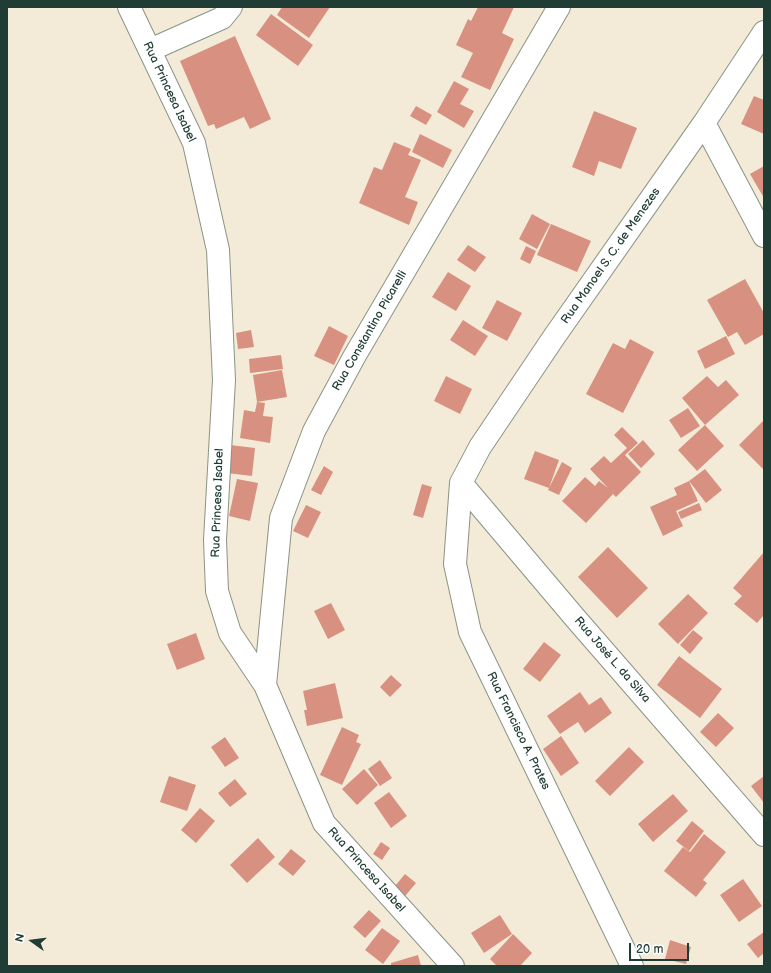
<!DOCTYPE html>
<html>
<head>
<meta charset="utf-8">
<style>
  body { margin:0 }
  #map { position:relative; width:771px; height:973px; overflow:hidden; background:#f3ebd7; font-family:"Balsamiq Sans",sans-serif }
  canvas { display:block }
  .frame { position:absolute; inset:0; border:8px solid #1f3d34; pointer-events:none }
  .north { position:absolute; left:12px; top:921px; width:40px; height:40px; -webkit-text-stroke:3px #fff; paint-order:stroke; rotate:284deg; font-size:11px; font-weight:700; line-height:16px; text-align:center; color:#1f3d34 }
  .north::after { content:''; display:block; margin:auto; width:14px; height:18px; background:#1f3d34; clip-path:polygon(50% 0,100% 100%,50% 72%,0 100%) }
  .scale { position:absolute; left:629px; top:943px; width:60px; height:18px; box-sizing:border-box; border:2px solid #1f3d34; border-top:0; padding-left:5px; font-size:12px; line-height:14px; white-space:nowrap; color:#1f3d34; -webkit-text-stroke:3px #fff; paint-order:stroke }
</style>
</head>
<body>
<div id="map">
<canvas width="771" height="973"></canvas>
<div class="frame"></div>
<div class="north">N</div>
<div class="scale">20 m</div>
</div>
<script>
const g = document.querySelector('canvas').getContext('2d');
g.lineJoin = 'round';
function paint(path, color) {
  g.fillStyle = color;
  g.fill(path, 'evenodd');
}
function shape(rows) {
  const path = new Path2D();
  for (const r of rows) {
    path.moveTo(r[0], r[1]);
    for (let i = 2; i < r.length; i += 2) path.lineTo(r[i], r[i + 1]);
  }
  return path;
}
function stroke(path, color, width, dash) {
  g.strokeStyle = color;
  g.lineWidth = width;
  g.lineCap = dash ? 'butt' : 'round';
  g.setLineDash(dash || []);
  g.stroke(path);
}
function write(font, color, halo, rows, align = 'center') {
  g.font = font + ' "Balsamiq Sans",sans-serif';
  g.lineWidth = 3;
  g.setLineDash([]);
  g.textBaseline = 'middle';
  g.strokeStyle = halo;
  g.fillStyle = color;
  for (const [text, x, y, turn = 0] of rows) {
    g.save();
    g.translate(x, y);
    g.rotate((+turn || 0) * Math.PI / 180);
    g.textAlign = isNaN(turn) ? turn : align;
    if (halo) g.strokeText(text, 0, 0);
    g.fillText(text, 0, 0);
    g.restore();
  }
}
const building = shape([
  [282,7,330,7,309,38,277,15],
  [478,7,514,7,502,33,514,39,490,90,461,77,473,53,456,45,468,19,471,21],
  [271,14,313,45,298,66,256,35],
  [235,36,271,119,250,129,244,117,216,129,214,124,208,126,180,61],
  [454,81,469,89,460,104,474,111,464,128,437,112],
  [754,96,764,100,764,134,741,124],
  [416,106,432,115,426,125,410,116],
  [594,111,637,128,621,169,599,161,594,176,572,167],
  [420,134,452,150,443,168,412,152],
  [394,142,411,149,408,155,421,160,405,197,418,202,409,225,359,203,374,167,382,170],
  [764,166,764,198,750,174],
  [532,214,550,224,537,249,519,239],
  [551,224,591,241,577,272,537,255],
  [468,245,486,257,475,272,457,260],
  [526,246,536,251,530,264,520,259],
  [448,272,471,286,456,311,432,297],
  [745,279,764,313,764,334,745,345,737,332,728,337,707,300],
  [497,300,522,313,507,341,482,328],
  [463,320,488,336,475,356,450,340],
  [329,326,348,336,334,365,314,356],
  [251,330,254,347,238,349,236,333],
  [726,336,735,354,705,369,697,351],
  [630,339,654,352,623,413,586,394,613,343,625,349],
  [281,355,283,369,250,373,249,359],
  [282,370,287,397,257,402,253,375],
  [446,376,472,389,460,414,434,401],
  [707,376,718,387,726,380,739,395,705,425,682,398],
  [257,402,265,403,263,416,273,417,270,443,240,438,244,410,255,412],
  [688,408,700,426,681,438,669,420],
  [764,420,764,470,739,445],
  [705,425,724,446,697,471,678,450],
  [622,427,638,443,625,455,641,472,616,497,613,494,586,523,562,501,585,477,595,486,599,481,608,488,590,469,604,456,611,463,627,448,614,435],
  [643,440,655,454,641,468,628,454],
  [230,445,255,448,252,476,227,473],
  [535,451,559,460,549,488,524,479],
  [562,462,572,468,559,495,548,490],
  [324,466,333,472,321,495,311,490],
  [705,469,722,490,706,503,689,481],
  [237,479,258,483,250,521,229,516],
  [689,481,698,501,676,511,683,526,663,536,650,507,677,495,674,488],
  [422,484,432,487,423,518,413,515],
  [699,503,702,510,681,519,678,512],
  [306,505,321,512,308,538,293,531],
  [608,547,648,588,617,618,578,577],
  [764,552,764,615,757,623,734,604,742,596,733,588],
  [688,594,708,613,678,644,658,624],
  [331,603,345,630,328,639,314,611],
  [693,630,703,638,690,654,680,645],
  [196,633,205,659,177,670,167,644],
  [544,642,561,655,540,682,523,669],
  [679,656,722,689,700,718,657,685],
  [391,675,402,685,390,697,380,687],
  [335,683,343,718,307,726,304,710,307,710,303,691],
  [580,692,589,705,601,697,612,713,585,733,578,722,560,734,547,716],
  [718,713,734,728,716,747,700,732],
  [342,727,359,735,356,742,361,744,342,785,320,775],
  [561,736,579,763,561,776,543,749],
  [225,737,239,758,225,767,211,747],
  [629,747,644,762,610,796,595,781],
  [380,760,392,778,380,786,368,769],
  [364,769,378,785,357,805,342,789],
  [169,776,196,785,187,811,160,802],
  [764,776,764,803,751,786],
  [235,779,247,794,230,807,218,793],
  [389,792,407,816,391,828,374,803],
  [673,794,688,811,653,842,638,824],
  [200,808,215,821,196,843,181,830],
  [692,821,704,831,689,851,676,841],
  [704,834,726,852,703,880,707,883,696,897,664,871,683,847,690,852],
  [258,838,275,857,247,883,230,865],
  [381,842,390,848,382,860,373,854],
  [291,849,306,861,293,876,278,864],
  [405,874,416,883,401,901,390,892],
  [743,879,762,906,739,922,720,895],
  [369,910,381,921,365,938,353,927],
  [500,915,512,934,484,953,471,933],
  [382,928,400,941,383,964,365,950],
  [764,932,764,953,758,958,747,944],
  [513,934,532,953,520,966,497,966,490,959],
  [670,940,691,947,686,964,665,959],
  [418,955,421,966,391,966,391,963]
]);
const street = shape([
  [129,7,194,143,218,250,224,380,215,540,217,591,230,633,265,685,324,823,453,966],
  [150,50,222,18,231,7],
  [704,123,764,236],
  [461,483,576,619,764,835],
  [265,685,281,518,314,431,354,357,559,7],
  [632,966,470,632,455,564,461,483,480,447,554,337,704,123,764,32]
]);
const streetNames = [
  ["Rua Princesa Isabel",169,92,65],
  ["Rua Manoel S. C. de Menezes",611,256,-55],
  ["Rua Constantino Picarelli",370,331,-60],
  ["Rua Princesa Isabel",218,503,-88],
  ["Rua José L. da Silva",612,660,49],
  ["Rua Francisco A. Prates",518,731,64],
  ["Rua Princesa Isabel",366,870,48]
];
paint(building, '#d89180');
stroke(street, '#899486', 24);
stroke(street, '#fff', 22);
write('12px', '#1f3d34', '#fff', streetNames);
</script>
</body>
</html>
